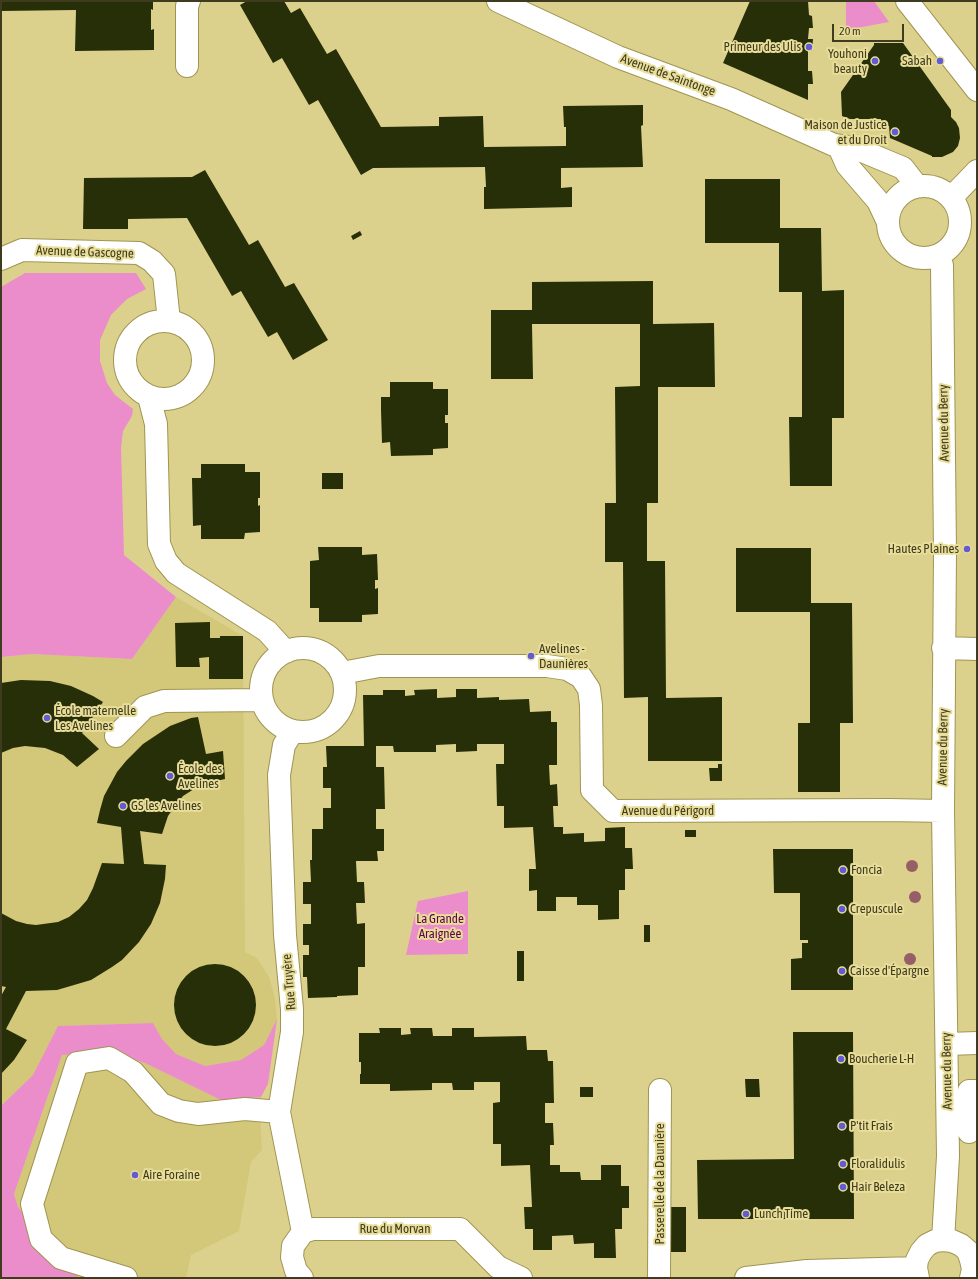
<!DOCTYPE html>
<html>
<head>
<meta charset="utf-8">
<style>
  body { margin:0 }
  #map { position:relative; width:978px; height:1279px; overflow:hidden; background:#dcd18c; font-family:"Asap Condensed",sans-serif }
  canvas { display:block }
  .frame { position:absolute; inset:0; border:2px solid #3f3b1f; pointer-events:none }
  .scale { position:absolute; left:832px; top:24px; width:72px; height:18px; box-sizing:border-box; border:2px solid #3f3b1f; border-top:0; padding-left:5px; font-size:12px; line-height:14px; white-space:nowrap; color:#3f3b1f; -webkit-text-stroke:3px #e9de99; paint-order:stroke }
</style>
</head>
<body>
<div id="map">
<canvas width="978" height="1279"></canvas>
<div class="frame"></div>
<div class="scale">20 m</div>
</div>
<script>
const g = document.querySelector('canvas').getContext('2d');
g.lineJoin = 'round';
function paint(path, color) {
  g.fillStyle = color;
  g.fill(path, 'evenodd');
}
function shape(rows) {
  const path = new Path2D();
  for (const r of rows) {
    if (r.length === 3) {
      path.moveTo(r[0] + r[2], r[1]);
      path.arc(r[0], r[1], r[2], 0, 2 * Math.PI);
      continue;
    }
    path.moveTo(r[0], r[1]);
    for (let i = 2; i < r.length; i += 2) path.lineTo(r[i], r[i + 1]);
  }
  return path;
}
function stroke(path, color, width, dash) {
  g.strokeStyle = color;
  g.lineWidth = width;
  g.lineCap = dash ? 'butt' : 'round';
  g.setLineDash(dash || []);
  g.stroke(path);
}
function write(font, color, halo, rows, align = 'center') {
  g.font = font + ' "Asap Condensed",sans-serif';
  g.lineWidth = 4;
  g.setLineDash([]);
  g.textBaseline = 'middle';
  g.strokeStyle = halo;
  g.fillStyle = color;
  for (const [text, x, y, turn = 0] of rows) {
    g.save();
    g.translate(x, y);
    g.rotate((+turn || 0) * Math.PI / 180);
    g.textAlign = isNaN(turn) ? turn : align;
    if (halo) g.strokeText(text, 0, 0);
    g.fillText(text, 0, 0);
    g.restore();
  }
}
const built = shape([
  [176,597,243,636,245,952,257,958,269,977,275,998,277,1019,264,1045,241,1060,205,1066,176,1054,162,1039,153,1023,58,1026,33,1075,1,1106,1,657,32,654,132,659],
  [106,1052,145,1063,221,1100,261,1097,260,1111,262,1150,251,1162,239,1231,191,1255,186,1278,79,1278,18,1207,14,1194,62,1055]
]);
const green = shape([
  [846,1,874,1,889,22,846,30],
  [25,273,136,273,146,289,127,299,111,315,100,340,100,361,107,383,115,395,133,409,132,416,123,431,121,448,124,555,176,597,132,659,32,654,1,657,1,287],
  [468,891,468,954,406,955,418,901],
  [277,1019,268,1084,261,1097,221,1100,145,1063,106,1052,62,1055,14,1194,18,1207,79,1278,1,1278,1,1106,33,1075,58,1026,153,1023,162,1039,176,1054,205,1066,241,1060,264,1045]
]);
const building = shape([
  [1,1,153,1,153,10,151,9,151,30,154,29,154,50,75,51,76,10,1,11],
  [247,1,284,1,291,13,300,8,327,54,336,49,381,127,439,126,439,117,483,116,484,147,566,146,566,127,564,127,563,106,643,105,643,125,641,126,643,167,561,168,561,188,572,187,572,207,484,209,484,187,486,187,485,167,373,168,361,175,318,100,309,105,282,58,273,63,240,5],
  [750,1,808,1,809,15,812,16,813,28,809,28,808,39,813,39,812,51,808,51,808,71,812,71,813,84,808,84,808,100,723,63],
  [874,43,903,43,951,110,951,117,956,122,959,128,960,138,958,146,953,152,942,157,932,157,932,156,890,138,889,126,881,126,881,119,850,119,842,116,841,92,874,45],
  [205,170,249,245,258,240,285,287,294,283,328,340,293,360,277,332,268,337,241,291,232,296,187,218,128,219,128,229,83,229,84,178,192,177],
  [705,179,780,179,780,228,821,228,822,291,844,290,844,418,832,418,832,486,790,486,789,417,802,417,802,292,779,292,779,243,705,243],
  [360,231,362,235,353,240,351,236],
  [653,281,653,324,714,323,715,387,658,387,658,503,647,503,647,561,665,561,666,698,722,697,722,761,648,761,648,697,624,698,623,562,605,562,605,503,616,503,615,387,640,386,640,324,532,324,533,379,491,379,491,310,532,310,532,282],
  [390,382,433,382,433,389,448,389,448,415,445,415,445,423,448,423,448,448,433,449,433,455,391,456,390,442,382,443,381,410,381,397,390,397],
  [201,464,245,464,245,472,260,472,260,498,258,498,258,506,260,505,260,532,245,533,244,539,201,539,201,525,193,526,192,478,201,478],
  [322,473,343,473,343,489,322,489],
  [318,547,362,547,362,555,377,554,378,580,375,580,375,589,378,588,378,614,362,615,362,622,319,622,319,608,310,608,310,561,319,560],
  [736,548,811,548,811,603,852,603,853,723,840,723,840,792,798,792,798,723,810,723,810,612,736,612],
  [210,622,210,638,220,638,220,636,243,636,243,679,209,679,209,657,199,658,200,667,176,667,175,623],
  [21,680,50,681,71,686,93,696,103,702,82,733,99,749,77,767,63,755,45,748,25,746,13,748,1,753,1,683],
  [437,689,437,698,456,697,456,689,477,689,477,698,499,697,499,700,529,699,530,712,551,711,551,722,557,722,557,765,549,765,550,785,557,784,558,806,553,806,554,827,563,827,563,834,584,833,584,842,605,841,605,828,625,827,625,848,632,848,633,869,625,869,625,890,619,890,619,919,598,920,598,905,577,905,577,897,556,897,556,911,537,911,537,890,529,891,529,869,536,869,533,827,504,828,504,806,497,806,496,764,504,764,504,744,477,744,477,751,456,752,456,744,436,745,436,752,394,752,393,746,376,746,376,767,384,767,385,809,376,809,376,829,384,829,384,851,377,851,378,861,356,861,357,882,364,882,365,903,356,903,357,924,365,923,365,967,358,967,358,995,337,996,337,997,308,998,307,977,303,977,303,955,309,955,309,945,303,945,303,924,311,924,311,904,303,904,303,882,311,882,310,860,312,860,312,829,323,829,323,808,331,808,331,788,323,788,323,767,327,767,326,746,364,746,363,695,383,695,383,690,405,690,405,696,415,695,414,690],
  [198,717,206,754,223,751,225,779,203,784,194,789,183,796,175,806,168,816,162,834,140,831,144,864,166,865,165,879,160,903,151,924,139,942,122,960,112,967,91,980,57,990,26,991,6,1029,27,1040,14,1060,1,1074,1,996,6,987,1,986,1,913,16,921,27,924,36,925,58,922,69,917,79,909,87,900,93,888,102,863,124,864,121,827,97,823,100,810,104,796,117,772,126,761,143,744,170,726,191,718],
  [718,764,722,764,722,781,710,781,709,768,718,768],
  [685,830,696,830,696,837,685,837],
  [773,849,853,849,853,990,791,990,791,959,802,958,802,943,808,943,808,940,800,940,800,893,774,893],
  [644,925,650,925,650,942,644,942],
  [517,951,524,951,524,981,517,981],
  [215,1005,41],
  [379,1028,401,1028,401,1035,411,1034,410,1028,432,1028,433,1036,452,1036,452,1028,474,1028,474,1037,526,1036,527,1050,547,1050,548,1061,553,1061,554,1103,545,1103,545,1123,553,1123,554,1145,550,1145,550,1165,560,1165,560,1172,580,1172,581,1180,601,1180,601,1165,621,1165,621,1186,629,1186,629,1208,622,1208,622,1229,615,1229,616,1258,594,1258,594,1243,574,1244,573,1235,552,1236,552,1250,533,1250,533,1229,525,1229,524,1207,532,1207,530,1165,501,1166,501,1144,493,1144,493,1103,500,1102,500,1082,474,1082,474,1090,453,1090,452,1083,432,1083,432,1090,390,1091,390,1084,360,1084,360,1074,361,1074,361,1062,359,1062,359,1033,380,1033],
  [793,1032,853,1032,854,1219,698,1219,697,1160,794,1159],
  [745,1079,759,1079,760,1097,746,1097],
  [580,1087,593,1087,593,1097,580,1097],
  [652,1207,686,1207,686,1252,652,1252]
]);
const minor = shape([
  [498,1,618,57,731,99,834,145,855,148,903,168,917,186],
  [907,1,977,90],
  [187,66,187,6,189,1],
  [839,147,847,165,878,201,887,220],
  [924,222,36],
  [951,198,977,171],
  [937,256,942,265,945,552,943,811,948,1156,943,1240],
  [1,259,22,250,139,253,152,261,164,274,169,321],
  [164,360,39],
  [149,397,156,424,159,544,166,561,176,573,267,631,286,652],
  [943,648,977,649],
  [303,690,42],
  [342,673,379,666,547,666,567,669,581,677,589,689,591,705,592,790,613,811,889,810,943,811],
  [293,731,284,745,279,775,285,935,292,1009,292,1032,279,1112,303,1232],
  [116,736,145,707,164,701,262,700],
  [947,1044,977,1043],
  [969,1132,969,1091,977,1091],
  [126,1278,61,1258,41,1239,32,1204,77,1063,109,1058,133,1072,161,1104,179,1111,198,1114,245,1109,279,1112],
  [302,1278,296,1271,292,1257,293,1246,303,1232,313,1229,460,1229,498,1267,521,1278],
  [659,1278,660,1090],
  [746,1278,807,1271,916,1268],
  [918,1278,916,1268,917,1260,921,1252,927,1245,935,1241,943,1240,952,1241,961,1245,968,1251,971,1260,973,1269,971,1278]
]);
const trees = [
  [912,866],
  [915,897],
  [910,959]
];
const markers = [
  [809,47,4,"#615bd4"],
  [875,61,4,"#615bd4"],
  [940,61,4,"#615bd4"],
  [895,132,4,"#615bd4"],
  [967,549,4,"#615bd4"],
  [531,656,4,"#615bd4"],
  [47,718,4,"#615bd4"],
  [170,776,4,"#615bd4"],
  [123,806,4,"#615bd4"],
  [843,870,4,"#615bd4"],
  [842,909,4,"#615bd4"],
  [842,971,4,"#615bd4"],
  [841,1059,4,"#615bd4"],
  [842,1126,4,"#615bd4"],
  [843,1164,4,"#615bd4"],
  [135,1175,4,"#615bd4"],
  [843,1187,4,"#615bd4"],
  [746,1214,4,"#615bd4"]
];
const poiNames = [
  ["Primeur des Ulis",801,47,"right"],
  ["Youhoni",867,54,"right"],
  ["beauty",867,69,"right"],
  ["Sabah",932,61,"right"],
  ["Maison de Justice",887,125,"right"],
  ["et du Droit",887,140,"right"],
  ["Hautes Plaines",959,549,"right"],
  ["Avelines -",539,649],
  ["Daunières",539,664],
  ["École maternelle",55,711],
  ["Les Avelines",55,726],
  ["École des",178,769],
  ["Avelines",178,784],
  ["GS les Avelines",131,806],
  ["Foncia",851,870],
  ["Crepuscule",850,909],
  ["Caisse d'Épargne",850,971],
  ["Boucherie L-H",849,1059],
  ["P'tit Frais",850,1126],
  ["Floralidulis",851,1164],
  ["Aire Foraine",143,1175],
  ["Hair Beleza",851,1187],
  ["Lunch Time",754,1214]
];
const streetNames = [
  ["Avenue de Saintonge",668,75,20],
  ["Avenue de Gascogne",85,252,2],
  ["Avenue du Berry",944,423,-91],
  ["Avenue du Berry",943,747,-89],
  ["Avenue du Périgord",668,811],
  ["Rue Truyère",289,982,-95],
  ["Avenue du Berry",947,1071,-91],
  ["Passerelle de la Daunière",660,1184,-90],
  ["Rue du Morvan",395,1229]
];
const parkNames = [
  ["La Grande",440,919],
  ["Araignée",440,934]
];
paint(built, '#d3c779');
paint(green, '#eb8ccb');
paint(building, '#272f08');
stroke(minor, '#9f9551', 24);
stroke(minor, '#fff', 22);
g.fillStyle = '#975e68';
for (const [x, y] of trees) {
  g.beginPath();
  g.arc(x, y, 6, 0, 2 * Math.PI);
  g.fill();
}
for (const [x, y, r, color] of markers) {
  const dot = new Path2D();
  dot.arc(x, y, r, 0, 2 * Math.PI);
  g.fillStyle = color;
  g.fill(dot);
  stroke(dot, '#e9de99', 1.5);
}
write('13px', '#3f3b1f', '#e9de99', poiNames, 'left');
write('13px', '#3f3b1f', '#e9de99', streetNames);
write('13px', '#5f004a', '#e9de99', parkNames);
</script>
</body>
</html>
